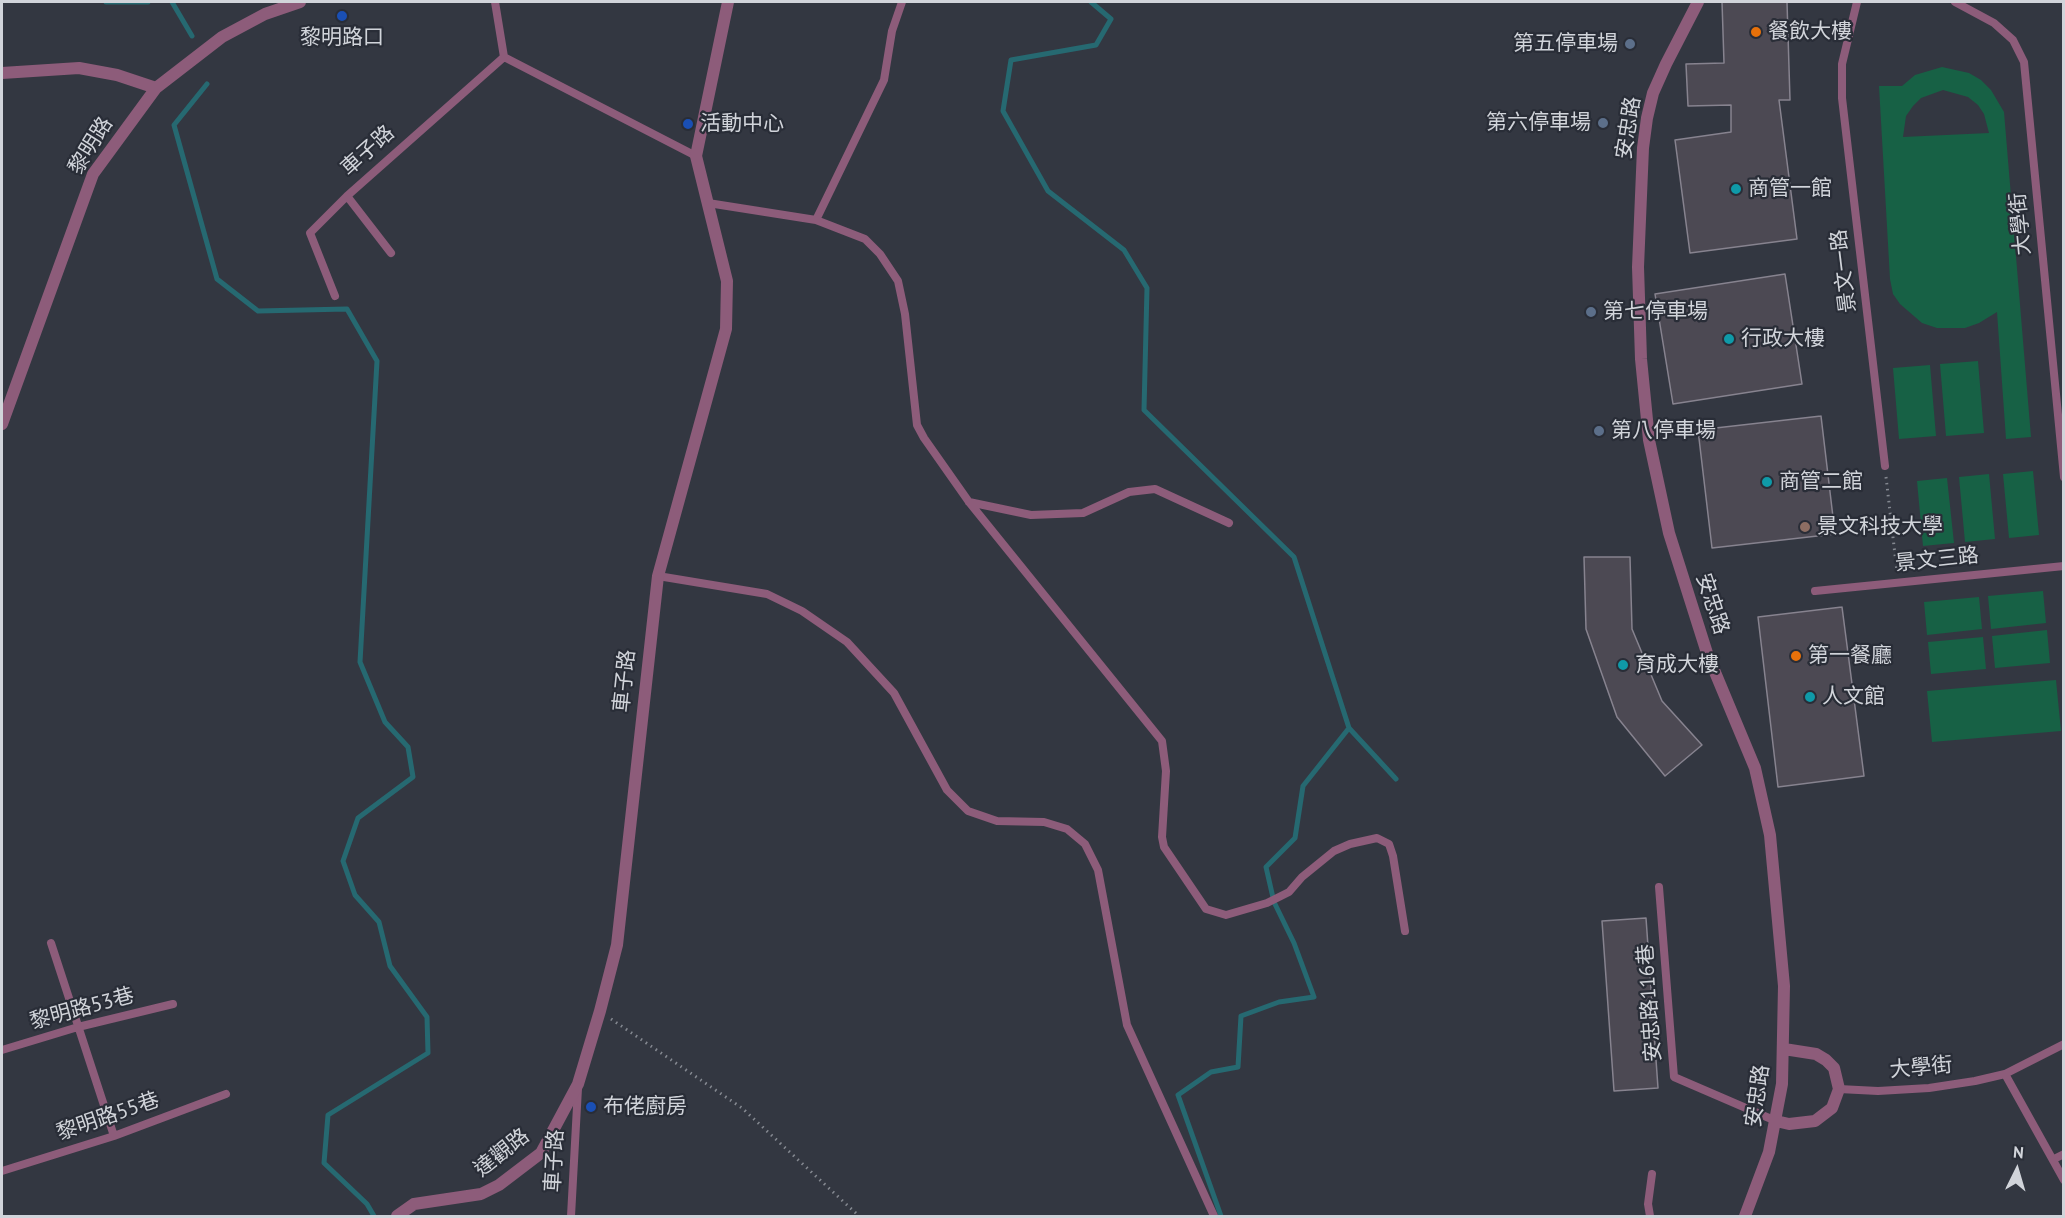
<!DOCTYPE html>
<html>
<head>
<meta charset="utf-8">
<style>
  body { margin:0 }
  #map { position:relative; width:2065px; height:1218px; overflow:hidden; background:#333741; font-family:"PT Sans",sans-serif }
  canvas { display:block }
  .frame { position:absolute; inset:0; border:3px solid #d1d4da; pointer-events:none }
  .north { position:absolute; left:1987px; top:1140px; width:60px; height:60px; -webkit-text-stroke:4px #292d37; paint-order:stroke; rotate:5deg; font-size:16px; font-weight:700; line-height:24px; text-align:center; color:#d1d4da }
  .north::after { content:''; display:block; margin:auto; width:21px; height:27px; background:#d1d4da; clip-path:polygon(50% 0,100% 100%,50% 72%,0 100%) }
</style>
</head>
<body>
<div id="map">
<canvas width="2065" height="1218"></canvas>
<div class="frame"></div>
<div class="north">N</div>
</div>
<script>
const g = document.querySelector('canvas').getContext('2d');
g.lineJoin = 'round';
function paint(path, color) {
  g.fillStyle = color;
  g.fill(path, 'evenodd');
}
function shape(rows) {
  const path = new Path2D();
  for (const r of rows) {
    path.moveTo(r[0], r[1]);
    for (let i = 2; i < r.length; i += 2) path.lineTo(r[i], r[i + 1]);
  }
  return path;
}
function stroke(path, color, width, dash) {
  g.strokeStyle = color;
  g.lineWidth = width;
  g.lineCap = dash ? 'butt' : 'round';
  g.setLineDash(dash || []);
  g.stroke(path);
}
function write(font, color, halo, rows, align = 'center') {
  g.font = font + ' "PT Sans","Noto Sans TC",sans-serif';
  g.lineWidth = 4.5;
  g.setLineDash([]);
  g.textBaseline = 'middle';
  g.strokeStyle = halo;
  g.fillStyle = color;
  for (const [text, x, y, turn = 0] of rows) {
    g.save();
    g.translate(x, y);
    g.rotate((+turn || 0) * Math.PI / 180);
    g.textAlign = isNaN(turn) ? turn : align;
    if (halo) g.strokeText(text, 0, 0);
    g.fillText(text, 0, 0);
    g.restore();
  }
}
const green = shape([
  [1942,67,1969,73,1981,80,1991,90,2004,112,2031,437,2006,439,1997,312,1979,323,1965,328,1937,328,1922,323,1900,304,1893,294,1890,279,1879,86,1902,86,1915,75],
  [1943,90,1968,97,1978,105,1984,114,1989,133,1903,137,1906,116,1913,106,1921,98],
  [1978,361,1984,433,1946,436,1940,364],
  [1930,365,1936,436,1899,439,1893,368],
  [2033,471,2039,535,2009,538,2003,474],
  [1989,474,1995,539,1965,542,1959,477],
  [1947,478,1954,543,1923,546,1917,481],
  [2043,591,2046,623,1991,629,1988,596],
  [1979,597,1982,629,1927,635,1924,602],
  [2047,630,2050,663,1995,668,1992,636],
  [1983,637,1986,669,1931,674,1928,642],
  [2056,680,2061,731,1932,742,1927,691]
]);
const stream = shape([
  [106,2,148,2],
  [172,2,192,36],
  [1091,2,1111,19,1096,45,1011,60,1003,111,1048,191,1124,250,1147,288,1144,410,1294,557,1349,728,1303,786,1295,838,1266,867,1274,902,1294,943,1314,997,1279,1002,1241,1016,1238,1067,1211,1072,1178,1095,1221,1216],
  [207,84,174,125,217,279,258,311,347,309,377,361,360,662,385,722,408,747,413,777,358,818,343,861,355,895,379,922,390,966,427,1017,428,1053,328,1115,324,1163,367,1204,374,1216],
  [1349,728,1396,779]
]);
const building = shape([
  [1722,2,1787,2,1790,100,1779,100,1797,239,1690,253,1675,140,1731,132,1731,105,1688,106,1686,64,1724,63,1722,2],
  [1785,274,1802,384,1673,404,1655,294,1785,274],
  [1821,416,1835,534,1712,548,1698,430,1821,416],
  [1584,557,1630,557,1632,629,1662,701,1702,745,1665,776,1617,717,1586,629,1584,557],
  [1842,607,1864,776,1778,787,1758,617,1842,607],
  [1646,918,1658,1088,1614,1091,1602,921,1646,918]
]);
const path = shape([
  [1886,477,1897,572],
  [611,1019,742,1108,859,1216]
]);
const service = shape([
  [495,2,504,57,696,156],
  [1857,2,1842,64,1842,98,1885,466],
  [1955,2,1994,23,2013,40,2024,62,2064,477],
  [347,196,391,253],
  [708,203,816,220,865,239,880,254,898,281,905,314,917,425,924,438,969,502,1162,741,1166,771,1162,837,1164,847,1206,909,1226,915,1267,903,1289,892,1302,877,1334,851,1350,844,1377,838,1389,844,1393,856,1405,931],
  [816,220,884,80,892,31,902,2],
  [335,296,310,233,347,196,504,57],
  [969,502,1031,515,1083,513,1129,492,1155,489,1229,523],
  [658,576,767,594,802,611,847,642,894,693,947,790,968,811,997,821,1044,822,1067,829,1085,844,1098,870,1127,1025,1214,1216],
  [1815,591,2064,566],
  [1659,887,1674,1077,1776,1121],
  [51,943,114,1136],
  [2,1050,78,1027,173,1004],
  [2005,1074,2064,1180],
  [1839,1089,1878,1091,1929,1088,1975,1081,2005,1074,2064,1044],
  [2054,1159,2064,1154],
  [2,1171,114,1136,226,1094],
  [571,1216,578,1088],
  [1650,1216,1648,1204,1652,1174]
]);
const minor = shape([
  [1698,2,1666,64,1653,93,1647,118,1643,148,1638,267,1641,359,1649,440,1669,533,1707,653,1755,768,1770,835,1784,986,1782,1084,1769,1152,1745,1216],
  [2,73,79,68,117,75,156,88],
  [2,424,93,174,156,88,222,37,265,14,300,2],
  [1776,1121,1789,1124,1815,1121,1832,1108,1839,1089,1834,1068,1826,1060,1816,1054,1784,1049],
  [397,1216,414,1204,481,1194,499,1185,541,1153,578,1084,600,1011,617,945,658,576,726,329,727,281,696,156,728,2]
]);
const markers = [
  [342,16,6,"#1a4fb4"],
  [1756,32,6,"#e8710a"],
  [1630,44,6,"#5c6f8a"],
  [1603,123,6,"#5c6f8a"],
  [688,124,6,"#1a4fb4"],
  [1736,189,6,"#0f9aa8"],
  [1591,312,6,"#5c6f8a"],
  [1729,339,6,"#0f9aa8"],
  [1599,431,6,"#5c6f8a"],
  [1767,482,6,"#0f9aa8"],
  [1805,527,6,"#8d6e63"],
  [1796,656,6,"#e8710a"],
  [1623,665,6,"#0f9aa8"],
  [1810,697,6,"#0f9aa8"],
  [591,1107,6,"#1a4fb4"]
];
const poiNames = [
  ["餐飲大樓",1768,32],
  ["黎明路口",342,38,"center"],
  ["第五停車場",1618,44,"right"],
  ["第六停車場",1591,123,"right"],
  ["活動中心",700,124],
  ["商管一館",1748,189],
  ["第七停車場",1603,312],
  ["行政大樓",1741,339],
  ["第八停車場",1611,431],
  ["商管二館",1779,482],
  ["景文科技大學",1817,527],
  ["第一餐廳",1808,656],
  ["育成大樓",1635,665],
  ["人文館",1822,697],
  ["布佬廚房",603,1107]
];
const streetNames = [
  ["安忠路",1629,128,-81],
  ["黎明路",91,146,-58],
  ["車子路",368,151,-42],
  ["大學街",2021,224,-95],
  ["景文一路",1844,271,-97],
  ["景文三路",1937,560,-6],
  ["安忠路",1712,604,72],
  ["車子路",625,681,-84],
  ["安忠路116巷",1650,1003,-94],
  ["黎明路53巷",82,1009,-15],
  ["大學街",1921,1068,-5],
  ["安忠路",1758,1096,-82],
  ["黎明路55巷",108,1117,-19],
  ["達觀路",502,1153,-38],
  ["車子路",555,1161,-87]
];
paint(green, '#176145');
stroke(stream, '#266971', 5);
paint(building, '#4c4953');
stroke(building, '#87838f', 1.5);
stroke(path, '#858991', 3, [1.5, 4.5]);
stroke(service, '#8d5c7a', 8);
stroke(minor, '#8d5c7a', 12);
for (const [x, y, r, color] of markers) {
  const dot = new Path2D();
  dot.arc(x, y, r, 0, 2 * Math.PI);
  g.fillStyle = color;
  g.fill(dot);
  stroke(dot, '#292d37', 2);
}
write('21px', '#d1d4da', '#292d37', poiNames, 'left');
write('21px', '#d1d4da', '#292d37', streetNames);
</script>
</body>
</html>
